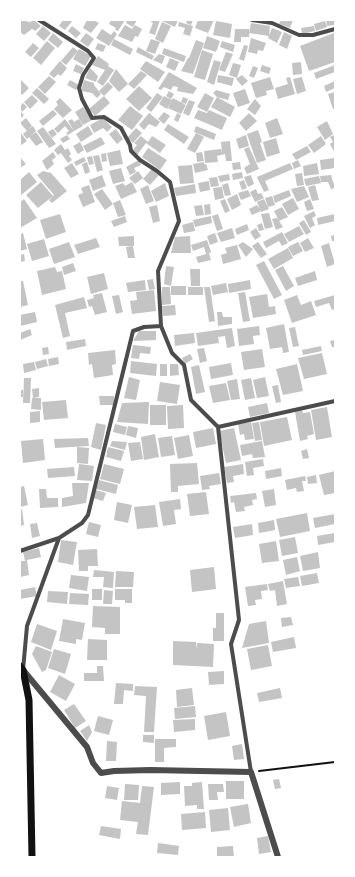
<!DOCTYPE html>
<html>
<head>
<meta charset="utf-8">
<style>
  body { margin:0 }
  #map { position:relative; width:355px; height:877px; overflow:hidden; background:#fff; font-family:Commissioner,sans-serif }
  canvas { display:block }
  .frame { position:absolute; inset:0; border:21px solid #fff; pointer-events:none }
</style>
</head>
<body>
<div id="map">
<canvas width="355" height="877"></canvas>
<div class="frame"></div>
</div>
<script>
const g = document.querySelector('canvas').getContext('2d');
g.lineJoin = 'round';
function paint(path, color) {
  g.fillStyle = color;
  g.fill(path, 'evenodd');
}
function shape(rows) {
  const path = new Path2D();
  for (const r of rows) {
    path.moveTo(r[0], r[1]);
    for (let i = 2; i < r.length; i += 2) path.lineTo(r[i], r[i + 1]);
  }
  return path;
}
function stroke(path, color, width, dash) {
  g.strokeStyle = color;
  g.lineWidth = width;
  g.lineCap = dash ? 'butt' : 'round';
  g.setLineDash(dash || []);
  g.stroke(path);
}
const building = shape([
  [20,20,30,22,34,20,41,26,35,31,32,29,24,35,20,32],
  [63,20,73,20,65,30,59,26],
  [87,20,96,20,95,21,99,23,91,33,83,28],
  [111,20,125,20,118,31,115,30,116,28,109,24],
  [127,20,137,20,133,27,126,23],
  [152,20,178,20,175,27,160,20,155,35,149,33,153,23,151,22],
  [187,20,193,20,191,25,186,23],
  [198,20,214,20,208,33,195,28],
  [281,20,293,20,290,28,279,24],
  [326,20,335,20,335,25,327,26],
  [216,21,232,24,230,38,213,35],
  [325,21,327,27,316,31,314,24],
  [162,22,171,26,163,43,155,39],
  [179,22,193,26,190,36,183,34,185,28,178,26],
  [251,23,270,26,269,36,249,33],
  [125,25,132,29,135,25,142,29,138,37,135,36,132,42,118,36],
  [43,26,51,33,44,41,36,34],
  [72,26,81,33,76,38,68,31],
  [314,26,315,31,302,34,301,28],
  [272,28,282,32,277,43,268,38],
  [102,29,111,35,114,31,117,34,109,46,96,38],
  [235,29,249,29,249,37,241,37,241,42,234,42],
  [284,32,292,36,287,49,279,45],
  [53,33,63,42,58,48,48,40],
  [86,33,94,39,88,47,80,41],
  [334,33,335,62,309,71,300,46],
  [207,36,220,41,216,52,203,48],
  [251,38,266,43,263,51,258,50,257,54,248,52],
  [114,39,133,49,130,55,111,45],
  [151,39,160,42,155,54,146,51],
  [196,40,204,43,193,74,181,71,188,58,189,58],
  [47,41,55,48,41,65,33,58],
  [222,41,235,45,233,52,220,47],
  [33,43,39,48,31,57,25,52],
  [98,43,106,46,103,52,95,49],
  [244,45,248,46,244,61,239,59],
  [73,47,78,51,66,65,61,61],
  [138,47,154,56,152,60,136,52],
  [164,48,186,56,184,62,162,54],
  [79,49,91,56,85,66,73,59],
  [202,50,213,54,205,80,194,77],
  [226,52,233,54,225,72,219,70],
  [159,54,165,56,162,64,153,60],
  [98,56,109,64,108,66,114,70,103,86,97,82,105,70,92,65],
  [170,58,179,62,175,71,166,67],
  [214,60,221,62,214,85,207,82],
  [60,61,67,68,61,76,58,74,54,78,49,74],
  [146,61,165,72,158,82,140,69],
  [301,62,302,74,293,75,292,63],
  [233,63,241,65,237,78,229,75],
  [76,64,84,68,81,74,73,71],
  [262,65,271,68,269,74,260,71],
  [335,65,335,72,316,79,314,73],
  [253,66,258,68,254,78,249,76],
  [90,68,98,76,96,82,85,78],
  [116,69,128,84,119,92,109,81],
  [141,71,147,75,134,89,128,84],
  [169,72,197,88,193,94,177,91,178,87,173,86,171,90,164,87,161,90,158,89],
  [218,75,234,78,232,86,217,82],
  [242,75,248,81,242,86,236,79],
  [49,76,56,82,45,94,38,87],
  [270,77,274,89,266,91,267,95,256,98,251,83],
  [290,77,295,94,278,99,275,88,288,84,286,78],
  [302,77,306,91,297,94,293,79],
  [20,79,29,88,22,95,20,93],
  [70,80,79,85,76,90,67,85],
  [84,80,94,83,94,85,101,94,97,98,92,93,81,91],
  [335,81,335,88,326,92,324,86],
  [108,82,113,87,104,96,99,91],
  [139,86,152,98,139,111,126,99],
  [37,88,49,99,44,104,32,93],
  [245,89,250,103,238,107,233,93],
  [216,90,230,94,228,100,217,97,213,93],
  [169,91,174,94,171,99,166,96],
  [335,92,335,109,333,109,328,94],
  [157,93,163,97,151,112,146,108],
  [205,93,214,98,207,112,197,107],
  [32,95,38,101,30,109,24,102],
  [104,96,110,103,95,116,89,109],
  [164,96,172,100,167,109,159,104],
  [183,97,188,99,186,104,181,102],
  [217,97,235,107,230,117,211,107],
  [60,98,72,110,63,118,54,109,58,105,56,102],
  [173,98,186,105,181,114,168,108],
  [255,99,261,106,255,115,247,109],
  [189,100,195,102,189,116,183,113],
  [23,103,27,107,22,112,20,106],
  [130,106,143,116,132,130,118,120],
  [83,107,92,120,83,125,75,112],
  [53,110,57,114,43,126,39,121],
  [198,110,207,113,209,110,227,118,222,130,194,118],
  [20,111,24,115,20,119],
  [164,112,170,116,164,124,158,119],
  [149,113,160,122,156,127,149,124,144,130,139,125],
  [177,113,181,115,178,122,174,120],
  [249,113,257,121,246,131,239,123],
  [26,118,32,126,27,131,20,123],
  [103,118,112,127,107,132,103,128,94,133,90,125],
  [277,118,283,134,270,138,265,123],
  [65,119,74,131,68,135,66,133,69,131,65,126,58,133,54,129],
  [72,119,74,122,79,119,83,126,74,131,68,121],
  [327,121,333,134,325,140,317,127],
  [168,124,189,137,184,144,164,130],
  [33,126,36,131,27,139,23,134],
  [88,126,93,134,81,142,76,134],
  [196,126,216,134,214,140,194,132],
  [43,127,56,144,49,148,37,131],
  [136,128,142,133,133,143,127,138],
  [53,129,57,134,52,138,48,132],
  [116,129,123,139,117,144,109,134],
  [258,130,262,142,260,143,266,160,257,163,251,146,256,145,251,146,247,134],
  [20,132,27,141,20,146],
  [36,132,43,142,36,146,29,137],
  [196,133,204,137,195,153,187,149],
  [67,135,70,139,63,143,60,139],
  [246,135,249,146,239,149,236,139],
  [334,135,335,136,335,153,330,144,333,142,330,137],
  [141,136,148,142,152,136,166,145,160,153,146,143,137,155,132,151,137,145,134,143],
  [321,136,326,144,314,153,308,145],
  [101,137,105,144,87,153,83,146],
  [276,138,280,153,267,157,263,142],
  [230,141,232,161,226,161,225,154,217,156,218,162,205,163,204,151,221,149,222,153,221,142],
  [80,142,84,150,78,154,73,146],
  [61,144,65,150,68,148,71,154,69,156,72,160,68,163,61,153,58,155,54,150],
  [307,146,311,152,296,160,292,154],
  [249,147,259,169,247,174,244,168,250,164,244,149],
  [148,148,167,160,160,170,142,157],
  [120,150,123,164,110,166,107,153],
  [53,152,56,157,52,160,54,164,47,170,42,161],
  [202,152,204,161,197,162,196,153],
  [106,153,107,161,102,162,101,154],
  [99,155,103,170,97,172,93,156],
  [92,156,94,164,89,165,87,157],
  [20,157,26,164,20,168],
  [84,157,86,161,76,166,74,162],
  [334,158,335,168,321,170,320,160],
  [139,160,141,165,134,168,136,172,130,175,126,167],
  [298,160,301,166,294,169,292,163],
  [87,162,90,172,85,174,82,164],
  [204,162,204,164,206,164,208,170,195,173,193,164],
  [240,162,241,169,233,170,232,163],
  [72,163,79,174,71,178,64,168],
  [290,163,293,169,265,181,269,190,264,192,257,177],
  [317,163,319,174,304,176,303,166],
  [192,165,194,183,180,184,178,166],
  [121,168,125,181,113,184,109,171],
  [152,169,159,175,150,185,143,179],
  [43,171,51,173,67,191,52,203,49,200,54,195,37,175],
  [138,171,143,178,135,184,129,178],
  [29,172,37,182,20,196,20,180],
  [242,172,243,178,233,180,232,174],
  [302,173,304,185,297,186,295,174],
  [229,174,230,180,220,182,218,176],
  [102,175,106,186,93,191,89,180],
  [251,175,254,184,248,187,244,177],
  [331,175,335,188,331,189,328,182,321,182,320,176],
  [319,176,321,183,306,186,304,179],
  [217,177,219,186,211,187,209,178],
  [244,180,247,188,242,190,239,182],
  [209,181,210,190,200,192,198,183],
  [41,182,53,196,38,208,26,195],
  [132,182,137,192,121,199,115,186,123,183,125,186],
  [165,183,169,196,156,202,151,191],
  [228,183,231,195,225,196,222,185],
  [195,184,196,193,176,196,174,188],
  [89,185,95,202,83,207,78,195,83,193,81,188],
  [148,185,154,201,146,204,140,189],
  [315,185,319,200,312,201,308,187],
  [304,186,309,197,297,202,291,189],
  [222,187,224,198,215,200,213,188],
  [102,189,113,204,105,210,94,194],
  [256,189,258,194,261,193,264,198,255,202,250,192],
  [248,190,251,196,241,200,238,193],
  [289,190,291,196,275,203,273,196],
  [237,194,241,205,232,210,227,199],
  [272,196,275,205,268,207,265,198],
  [293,198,299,209,288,215,282,204],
  [24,199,37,218,20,228,20,202],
  [225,199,230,211,225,213,220,201],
  [264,199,269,209,261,212,257,202],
  [310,199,314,209,307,211,304,202],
  [120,200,126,215,118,217,113,203],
  [210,204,211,214,205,215,204,205],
  [157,205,160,221,153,223,149,207],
  [202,205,204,215,196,216,194,206],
  [257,205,261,211,252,215,249,209],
  [282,207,288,217,279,221,274,211],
  [314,211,316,216,312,218,315,225,310,228,304,216],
  [269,213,273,227,265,229,261,214],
  [60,214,66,232,46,239,40,220],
  [218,214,223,229,217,231,212,216],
  [335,214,335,221,318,225,317,218],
  [125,216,127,222,114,227,111,221],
  [211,216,212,223,195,227,193,220],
  [277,218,283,227,276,230,272,219],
  [304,220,311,232,306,235,299,223],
  [193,222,195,231,184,233,182,225],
  [262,223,264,230,259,231,257,225],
  [247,224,249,230,237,235,235,229],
  [299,226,304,234,289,242,284,234],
  [232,228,235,238,221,242,217,233],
  [256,228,261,236,255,240,250,232],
  [282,232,288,243,282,246,279,241,266,248,263,242],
  [23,233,27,249,20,251,20,234],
  [215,233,218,242,210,245,207,236],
  [335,235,335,241,332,241,331,236],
  [134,236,134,246,119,246,118,237],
  [190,236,191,253,171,253,175,237],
  [96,238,100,247,78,254,74,245],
  [308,238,314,248,305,252,300,243],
  [44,239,49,256,32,261,27,244],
  [207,240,211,252,209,253,211,260,198,263,196,257,206,254,204,247,193,251,191,245],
  [69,242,75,257,54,264,49,249],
  [243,242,253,249,246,257,238,245],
  [258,242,267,254,261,258,252,246],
  [298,242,303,251,293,256,288,247],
  [329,243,335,264,327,267,321,246],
  [237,245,241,259,223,264,221,255,227,253,225,248],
  [133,246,135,258,128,258,126,247],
  [288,248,293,258,274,269,268,259],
  [24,254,25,261,20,262,20,255],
  [264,261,282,295,274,299,256,265],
  [73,263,76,271,64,275,62,267],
  [166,266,174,267,171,286,164,284],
  [283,266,294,286,286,291,275,270],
  [55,267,57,272,62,271,66,289,42,295,37,271],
  [190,269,200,269,200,286,191,286],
  [315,271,317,280,298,286,295,278],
  [104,273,108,289,91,294,87,277],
  [153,279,155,289,149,290,147,280],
  [145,280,146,290,128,292,126,283],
  [250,280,251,289,229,293,228,284],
  [20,281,23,281,28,305,20,307],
  [226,283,228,292,213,295,211,286],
  [171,286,186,286,186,295,171,295],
  [162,287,170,287,171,304,162,305],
  [188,287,203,287,203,295,188,295],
  [204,287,210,287,215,321,209,322],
  [154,290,156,311,132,314,130,301,137,300,136,292],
  [245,292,250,321,243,322,238,293],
  [102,293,107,312,95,315,92,306,89,307,87,300,94,298,93,295],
  [267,294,269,307,275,306,276,314,253,318,249,297],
  [119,295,123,312,116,314,112,296],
  [297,295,301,305,311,301,316,315,292,323,284,300],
  [335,295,335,309,332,310,329,303,316,307,314,301],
  [84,297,87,308,65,313,70,336,63,338,55,305],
  [175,305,176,315,163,316,162,306],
  [35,312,37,322,20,326,20,315],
  [217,312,222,312,223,317,232,317,232,324,218,326],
  [284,324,289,352,283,353,282,347,270,349,266,328],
  [259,326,260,335,253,336,254,344,239,346,237,329],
  [295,327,299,346,293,347,289,328],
  [232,328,235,346,227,348,225,336,218,337,219,343,198,346,196,333],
  [30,329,32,335,20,340,20,333],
  [139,331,156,331,156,340,133,341],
  [194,333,195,343,175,346,174,335],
  [85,339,86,346,67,350,66,342],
  [335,340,335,347,332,347,330,341],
  [133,345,151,347,150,354,140,353,139,359,131,358],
  [321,346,322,351,303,355,302,350],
  [48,347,49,354,43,355,42,348],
  [204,348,207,361,200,363,197,349],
  [262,349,265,367,244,370,241,352],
  [115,350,116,364,112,365,113,375,94,378,92,364,89,365,88,353],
  [322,353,327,374,304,379,298,358],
  [190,354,193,359,185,364,182,358],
  [58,357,59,364,49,366,48,359],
  [46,359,48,366,37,369,35,362],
  [131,361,157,364,156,376,130,373],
  [34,362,36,370,24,373,23,364],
  [231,363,233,375,211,379,209,367],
  [160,364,167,364,167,376,160,376],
  [170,364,178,364,179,375,170,376],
  [297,364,303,391,283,395,276,369],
  [199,365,205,392,196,394,191,367],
  [129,377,140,380,136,400,124,398],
  [265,377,269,396,257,398,253,380],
  [24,378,31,378,30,403,23,403],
  [251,378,255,398,245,400,241,380],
  [237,379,240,399,231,400,227,381],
  [160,382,180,385,177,404,157,401],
  [226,383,230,400,213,403,209,386],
  [278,385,281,402,276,403,272,386],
  [39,388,39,397,33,398,32,389],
  [20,390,23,390,23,397,20,397],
  [99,396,114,396,114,405,100,405],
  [32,398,41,398,41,410,31,409],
  [66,400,68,418,44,420,42,402],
  [149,402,148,424,117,422,122,403],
  [267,403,269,413,250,417,248,407],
  [150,405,166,405,166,425,150,425],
  [183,405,184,428,168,429,167,406],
  [327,407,332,437,316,440,311,410],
  [302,410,303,413,310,412,314,434,307,436,308,439,300,441,295,412],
  [40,411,40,422,30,423,30,412],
  [287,417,292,440,264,446,260,422],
  [251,422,254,439,245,440,244,434,240,435,238,424],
  [259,422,262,440,255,441,252,423],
  [96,423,106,425,101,450,91,447],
  [115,424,127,427,125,435,113,432],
  [128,426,138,428,136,438,126,435],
  [213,428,216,444,196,448,193,432],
  [234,428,241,460,226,463,219,431],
  [155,434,159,457,144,460,141,437],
  [189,435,193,456,178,459,174,438],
  [172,436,175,455,161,457,158,438],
  [88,438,89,446,55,448,54,439],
  [43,439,45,460,23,463,21,441],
  [112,441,127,442,125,450,110,446],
  [262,441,265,457,253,458,252,454,242,456,240,445],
  [140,442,143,459,131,461,128,443],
  [77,447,89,448,88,464,77,463],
  [108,447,124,451,121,461,106,457],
  [307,449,309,458,303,459,301,451],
  [263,459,264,466,253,468,254,475,247,476,245,462],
  [197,463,199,484,178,486,178,492,171,492,170,464],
  [79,464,94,466,92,481,77,480],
  [104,464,124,469,120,484,100,479],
  [243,464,244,474,233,476,234,482,227,483,224,467],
  [74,467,75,476,48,478,47,469],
  [281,468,282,476,266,479,265,471],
  [335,471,335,493,324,495,319,475],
  [219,473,221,484,209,486,210,489,202,490,200,476],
  [316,475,317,483,308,484,307,477],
  [305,476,306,481,302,481,304,491,297,492,296,488,287,490,285,480],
  [99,480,118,485,116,494,96,489],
  [72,483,89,483,86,503,62,507,62,498,73,496],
  [24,486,28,505,20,507,20,487],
  [39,489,46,489,47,498,58,498,58,507,40,508],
  [274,489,276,505,265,507,262,491],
  [96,490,106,493,103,501,93,498],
  [206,492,209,514,190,516,187,494],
  [256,493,257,499,252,500,253,505,244,507,245,511,236,512,234,502,231,503,230,496],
  [180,499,181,509,174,510,176,524,163,526,159,502],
  [117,502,132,505,128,523,114,520],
  [155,505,158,527,137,529,134,507],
  [22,509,24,525,20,526,20,510],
  [307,513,310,531,280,537,276,519],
  [335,514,335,524,315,528,313,518],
  [274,520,275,530,259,533,258,523],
  [89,522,101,525,98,537,86,534],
  [37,523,40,536,32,538,30,524],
  [252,524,253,535,235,538,233,527],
  [335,533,335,542,318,545,317,536],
  [295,537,298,553,282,556,279,540],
  [61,540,77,542,73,565,58,562],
  [276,541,279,561,262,563,259,544],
  [39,548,41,557,27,560,29,575,20,577,20,561,25,561,23,552],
  [97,549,98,566,88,566,88,571,79,571,78,550],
  [318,552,320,568,303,571,300,556],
  [297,557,300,571,286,575,283,560],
  [214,567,216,589,192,592,190,570],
  [94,570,114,572,113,588,103,587,104,577,93,577],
  [116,571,134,572,133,587,115,587],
  [317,573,319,583,302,586,300,576],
  [71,575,89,577,87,591,69,588],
  [298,577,300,586,286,588,284,579],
  [283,581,287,604,277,606,275,590,270,591,268,584],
  [267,584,268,590,261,591,262,599,255,600,256,605,248,606,245,587],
  [35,587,37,596,20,599,20,590],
  [92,589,102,589,102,600,92,600],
  [115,589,132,589,132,603,125,603,125,600,115,600],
  [104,590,113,591,112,604,103,604],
  [48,591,68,592,67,604,47,602],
  [70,593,89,594,88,605,69,604],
  [93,606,120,607,120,634,105,634,105,628,92,627],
  [216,613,224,613,224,641,213,641,213,628,216,628],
  [291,617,293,625,282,627,281,618],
  [63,619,85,623,82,640,76,639,76,644,59,641],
  [266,621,269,643,242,648,249,624],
  [37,624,57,631,51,650,31,642],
  [294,637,296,648,273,652,271,642],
  [88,639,107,640,107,660,87,660],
  [173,641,196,642,196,649,197,643,214,644,213,667,173,665],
  [268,645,272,666,251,670,247,649],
  [36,646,52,652,46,670,42,672,32,654],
  [54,649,71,654,65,674,48,668],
  [97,666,103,666,104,681,84,681,84,673,97,673],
  [224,671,224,684,209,685,208,672],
  [59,675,75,684,66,701,50,692],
  [116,683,133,684,133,691,124,690,123,704,114,704],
  [135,686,157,687,154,732,144,732,146,696,134,695],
  [192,688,194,705,177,707,176,690],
  [280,688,282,698,259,702,257,693],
  [74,704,86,721,75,728,64,710],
  [195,706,196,717,175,719,174,708],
  [226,712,230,736,208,740,204,716],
  [98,716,113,720,109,735,94,731],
  [195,719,195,730,174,732,173,720],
  [89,725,92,732,87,741,80,731],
  [143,735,154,735,154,743,143,742],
  [155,739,176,739,176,747,164,748,164,762,155,762],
  [107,741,117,742,116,761,106,761],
  [242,744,244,759,234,760,232,746],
  [279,779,281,788,275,789,273,780],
  [226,781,244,781,244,799,226,799],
  [180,782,180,794,161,795,161,783],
  [202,782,204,809,197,809,197,805,185,806,184,786,192,786,192,783],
  [125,784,139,785,138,800,124,800],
  [208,784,223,784,224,792,217,792,218,800,209,800],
  [107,786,119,788,117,800,105,798],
  [142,786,154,787,148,835,136,834,138,822,120,820,122,801,140,803],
  [248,804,251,823,234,827,230,807],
  [228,808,230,830,211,832,209,810],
  [205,812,206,828,182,830,181,814],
  [101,826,121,829,120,839,99,835],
  [268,836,271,852,259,854,257,838],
  [158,843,179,846,178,855,157,853],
  [233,846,234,857,217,857,217,847]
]);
const path = shape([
  [259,771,335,762]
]);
const minor = shape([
  [39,20,88,51,94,58,83,75,79,88,82,99,92,118,104,117,121,128,130,145,131,151,140,160,157,171,170,182,179,221,158,271,161,326,172,353,184,365,191,400,218,427,239,620,231,644,251,772],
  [252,20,272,23,299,35,313,35,335,29],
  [218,427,335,401],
  [20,551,59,538,82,523,88,515,133,331,144,327,161,326],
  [23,670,27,626,59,538]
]);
const tertiary = shape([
  [23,670,87,747,93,763,101,773,114,771,150,770,251,772,278,857]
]);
const secondary = shape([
  [20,666,23,670,29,700,32,857]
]);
paint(building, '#c4c4c4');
stroke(path, '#111', 2);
stroke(minor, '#4c4c4c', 4);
stroke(tertiary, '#4c4c4c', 6);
stroke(secondary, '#111', 7);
</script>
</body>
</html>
